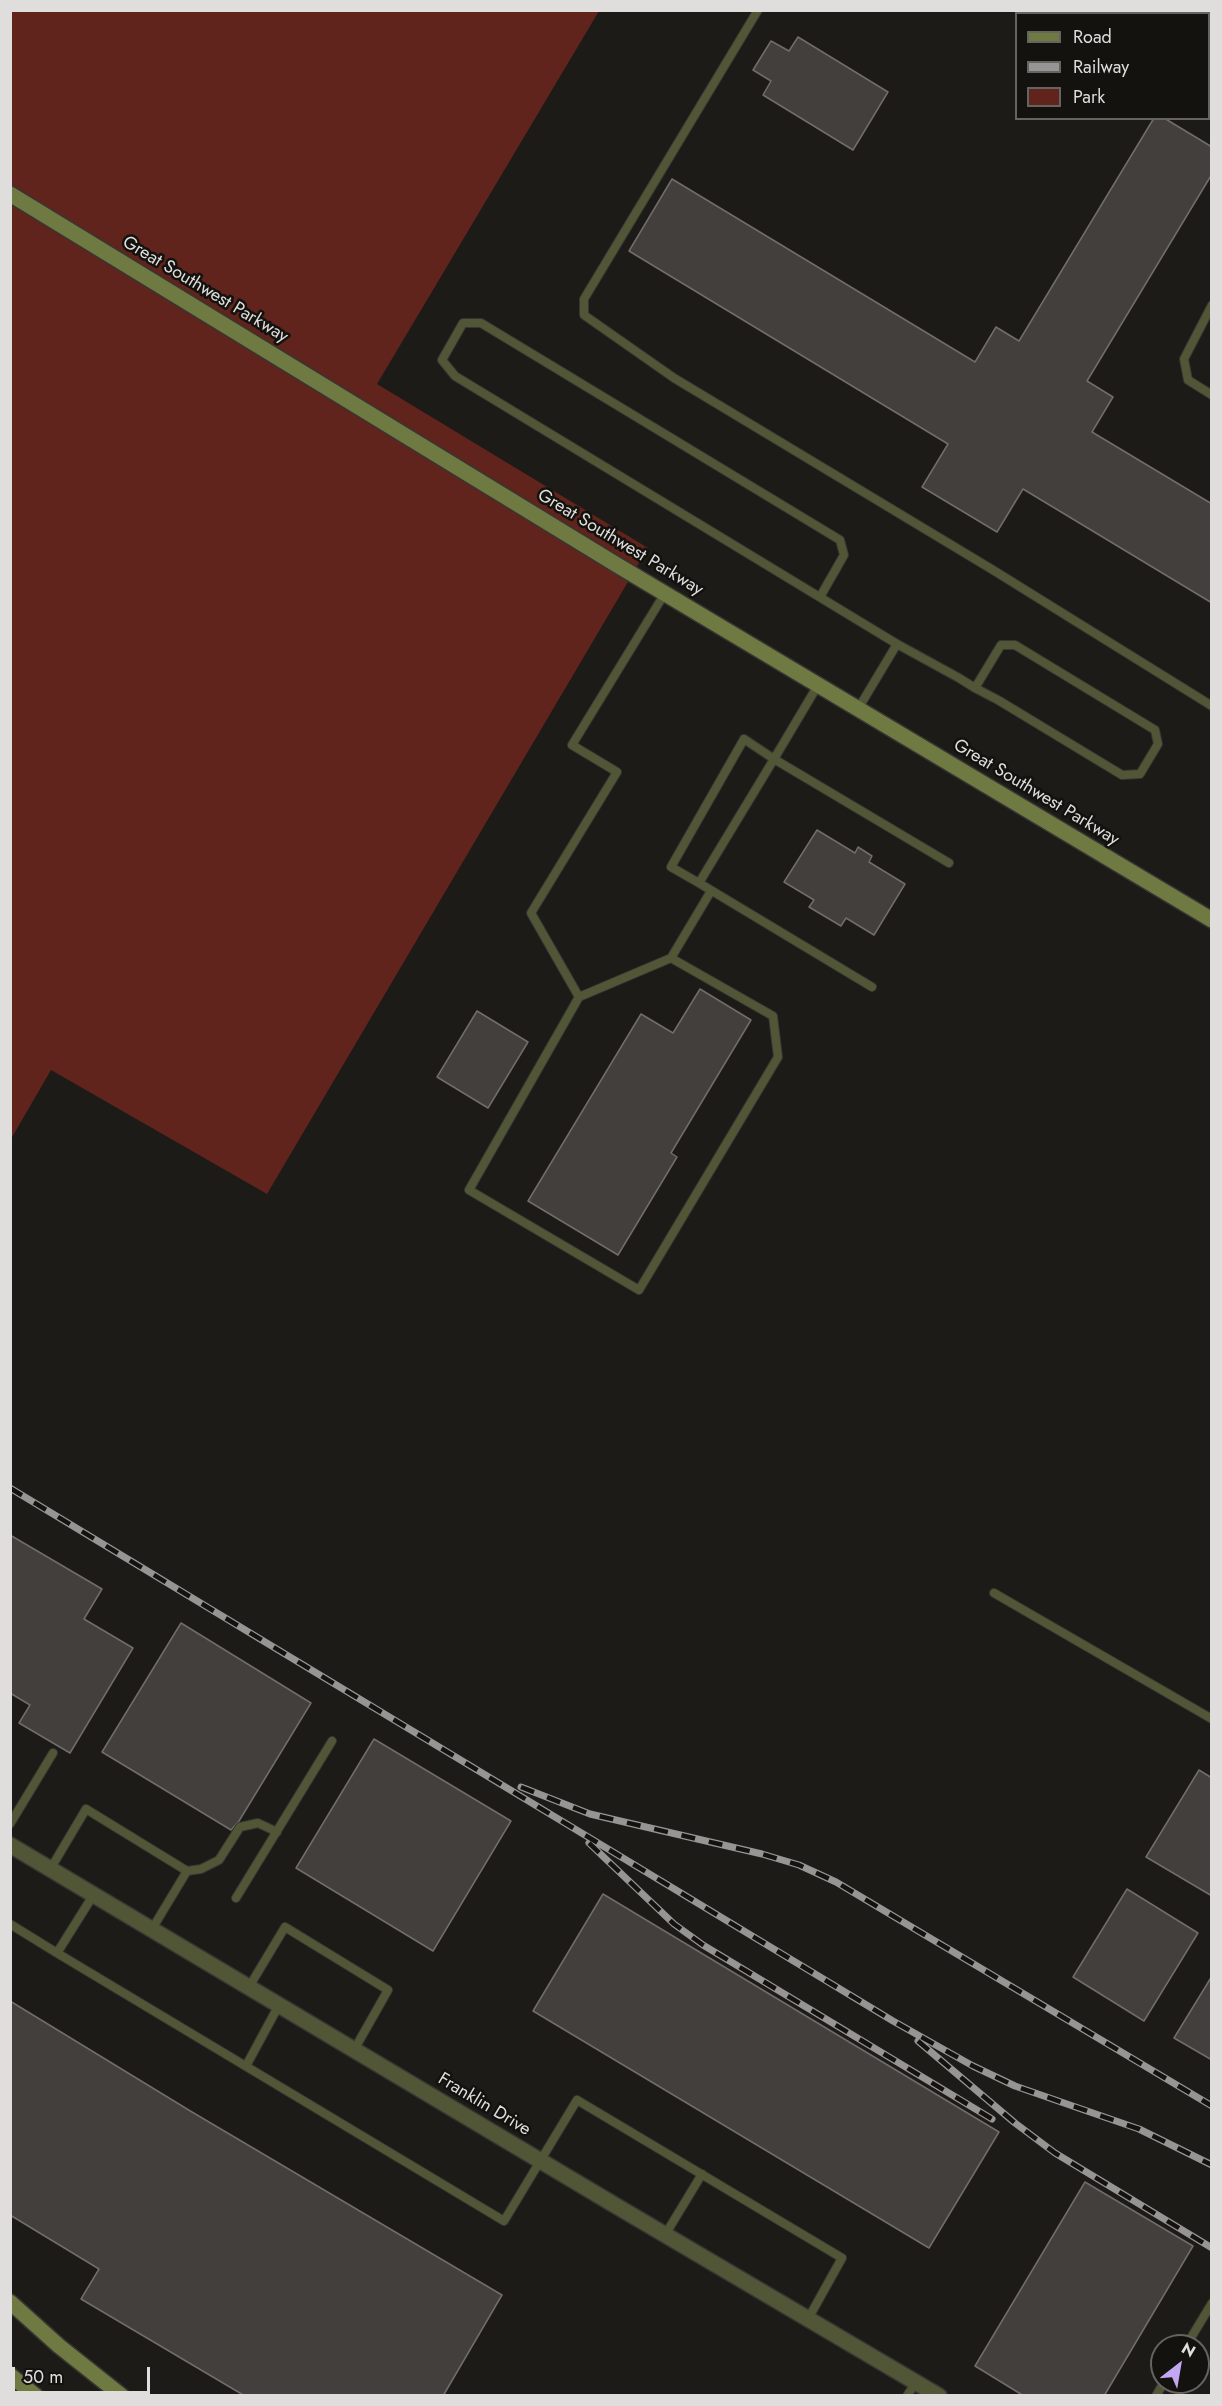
<!DOCTYPE html>
<html>
<head>
<meta charset="utf-8">
<style>
  body { margin:0 }
  #map { position:relative; width:1222px; height:2406px; overflow:hidden; background:#1c1b18; font-family:Jost,sans-serif }
  canvas { display:block }
  .frame { position:absolute; inset:0; border:12px solid #dfdedc; pointer-events:none }
  .legend { position:absolute; left:1015px; top:12px; width:195px; height:108px; box-sizing:border-box; background:#13120f; border:2px solid #656461; margin:0; padding:8px 10px; list-style:none; font-size:18px; color:#dfdedc }
  .legend li { display:flex; align-items:center; gap:12px; height:30px }
  .legend b { width:30px; border:2px solid #656461 }
  .north { position:absolute; left:1150px; top:2334px; width:60px; height:60px; box-sizing:border-box; background:#13120f; border:2px solid #656461; border-radius:50%; rotate:31deg; font-size:16px; font-weight:700; line-height:24px; text-align:center; color:#dfdedc }
  .north::after { content:''; display:block; margin:auto; width:21px; height:27px; background:#c3a7f2; clip-path:polygon(50% 0,100% 100%,50% 72%,0 100%) }
  .scale { position:absolute; left:12px; top:2367px; width:138px; height:27px; box-sizing:border-box; border:3px solid #dfdedc; border-top:0; padding-left:8px; font-size:18px; line-height:21px; white-space:nowrap; color:#dfdedc; -webkit-text-stroke:4px #13120f; paint-order:stroke }
</style>
</head>
<body>
<div id="map">
<canvas width="1222" height="2406"></canvas>
<div class="frame"></div>
<ul class="legend">
<li><b style="height:8px;background:#6f7942"></b>Road</li>
<li><b style="height:8px;background:#969593"></b>Railway</li>
<li><b style="height:16px;background:#60241c"></b>Park</li>
</ul>
<div class="north">N</div>
<div class="scale">50 m</div>
</div>
<script>
const g = document.querySelector('canvas').getContext('2d');
g.lineJoin = 'round';
function paint(path, color) {
  g.fillStyle = color;
  g.fill(path, 'evenodd');
}
function shape(rows) {
  const path = new Path2D();
  for (const r of rows) {
    path.moveTo(r[0], r[1]);
    for (let i = 2; i < r.length; i += 2) path.lineTo(r[i], r[i + 1]);
  }
  return path;
}
function stroke(path, color, width, dash) {
  g.strokeStyle = color;
  g.lineWidth = width;
  g.lineCap = dash ? 'butt' : 'round';
  g.setLineDash(dash || []);
  g.stroke(path);
}
function write(font, color, halo, rows, align = 'center') {
  g.font = font + ' Jost,sans-serif';
  g.lineWidth = 5;
  g.setLineDash([]);
  g.textBaseline = 'middle';
  g.strokeStyle = halo;
  g.fillStyle = color;
  for (const [text, x, y, turn = 0] of rows) {
    g.save();
    g.translate(x, y);
    g.rotate((+turn || 0) * Math.PI / 180);
    g.textAlign = isNaN(turn) ? turn : align;
    if (halo) g.strokeText(text, 0, 0);
    g.fillText(text, 0, 0);
    g.restore();
  }
}
const green = shape([
  [11,11,599,11,377,384,648,548,267,1194,51,1070,11,1139]
]);
const building = shape([
  [798,37,888,92,853,150,763,95,771,81,753,70,771,41,789,51,798,37],
  [1154,118,1164,118,1212,147,1212,174,1087,381,1113,397,1092,432,1212,504,1212,603,1023,489,997,532,922,487,948,444,629,251,672,179,975,362,996,327,1019,341,1154,118],
  [817,830,855,853,858,847,872,856,869,862,905,884,874,935,846,918,841,926,809,907,814,900,784,882,817,830],
  [700,989,751,1020,671,1153,677,1157,618,1255,528,1201,641,1014,673,1033,700,989],
  [477,1011,528,1042,488,1108,437,1077,477,1011],
  [10,1535,102,1589,84,1619,133,1648,70,1753,19,1723,30,1705,10,1693,10,1535],
  [181,1623,311,1703,239,1821,231,1830,102,1752,181,1623],
  [374,1739,511,1821,433,1951,296,1868,374,1739],
  [1199,1770,1212,1778,1212,1896,1146,1857,1199,1770],
  [1127,1889,1198,1933,1144,2021,1073,1977,1127,1889],
  [603,1894,999,2132,929,2248,533,2011,603,1894],
  [1212,1976,1212,2060,1174,2038,1212,1976],
  [10,2001,192,2112,502,2295,443,2396,245,2396,81,2299,99,2269,10,2215,10,2001],
  [1085,2182,1193,2246,1104,2396,1024,2396,975,2366,1085,2182]
]);
const lane = shape([
  [758,10,584,299,584,315,674,378,993,570,1212,706],
  [1131,10,1136,14],
  [1208,57,1212,59],
  [1212,305,1184,359,1188,380,1212,395],
  [820,597,844,555,840,540,481,323,463,323,442,360,455,376,897,644],
  [818,685,774,759,949,863],
  [858,709,897,644,959,678,975,688,998,700,1122,775,1140,774,1158,744,1155,730,1015,645,1001,645,975,688],
  [699,883,671,867,744,739,774,759,699,883,872,987],
  [671,958,579,997,469,1190,639,1290,778,1057,773,1016,671,958,711,891],
  [579,997,531,913,617,772,572,745,665,593],
  [994,1593,1212,1719],
  [10,1824,53,1753],
  [51,1868,86,1809,187,1871,152,1929],
  [187,1871,201,1869,219,1860,240,1827,258,1823,277,1832],
  [94,1894,57,1953,504,2221,577,2100,842,2258,808,2319],
  [236,1898,332,1741],
  [10,1924,57,1953],
  [249,1987,285,1927,388,1990,354,2050],
  [246,2066,279,2005],
  [665,2235,702,2174],
  [1186,2346,1212,2303],
  [907,2396,916,2382],
  [1156,2396,1164,2382]
]);
const street = shape([
  [10,1845,618,2207,939,2396]
]);
const secondary = shape([
  [10,194,617,565,1212,920],
  [10,2302,59,2346,122,2396],
  [10,2375,36,2396]
]);
const rail = shape([
  [10,1488,893,2021,973,2066,1015,2086,1139,2129,1212,2165],
  [521,1787,590,1814,762,1854,799,1865,836,1882,1212,2106],
  [589,1843,674,1924,703,1945,992,2119],
  [918,2041,1015,2123,1055,2153,1212,2248]
]);
const streetNames = [
  ["Great Southwest Parkway",205,290,31],
  ["Great Southwest Parkway",620,543,31],
  ["Great Southwest Parkway",1036,793,31],
  ["Franklin Drive",484,2105,31]
];
paint(green, '#60241c');
paint(building, '#433f3c');
stroke(building, '#716d6a', 1.5);
stroke(lane, '#373633', 10);
stroke(street, '#373633', 18);
stroke(secondary, '#373633', 18);
stroke(lane, '#515736', 8);
stroke(street, '#515736', 15);
stroke(secondary, '#6f7942', 15);
stroke(rail, '#969593', 7);
stroke(rail, '#13120f', 4.5, [14]);
write('18px', '#dfdedc', '#13120f', streetNames);
</script>
</body>
</html>
